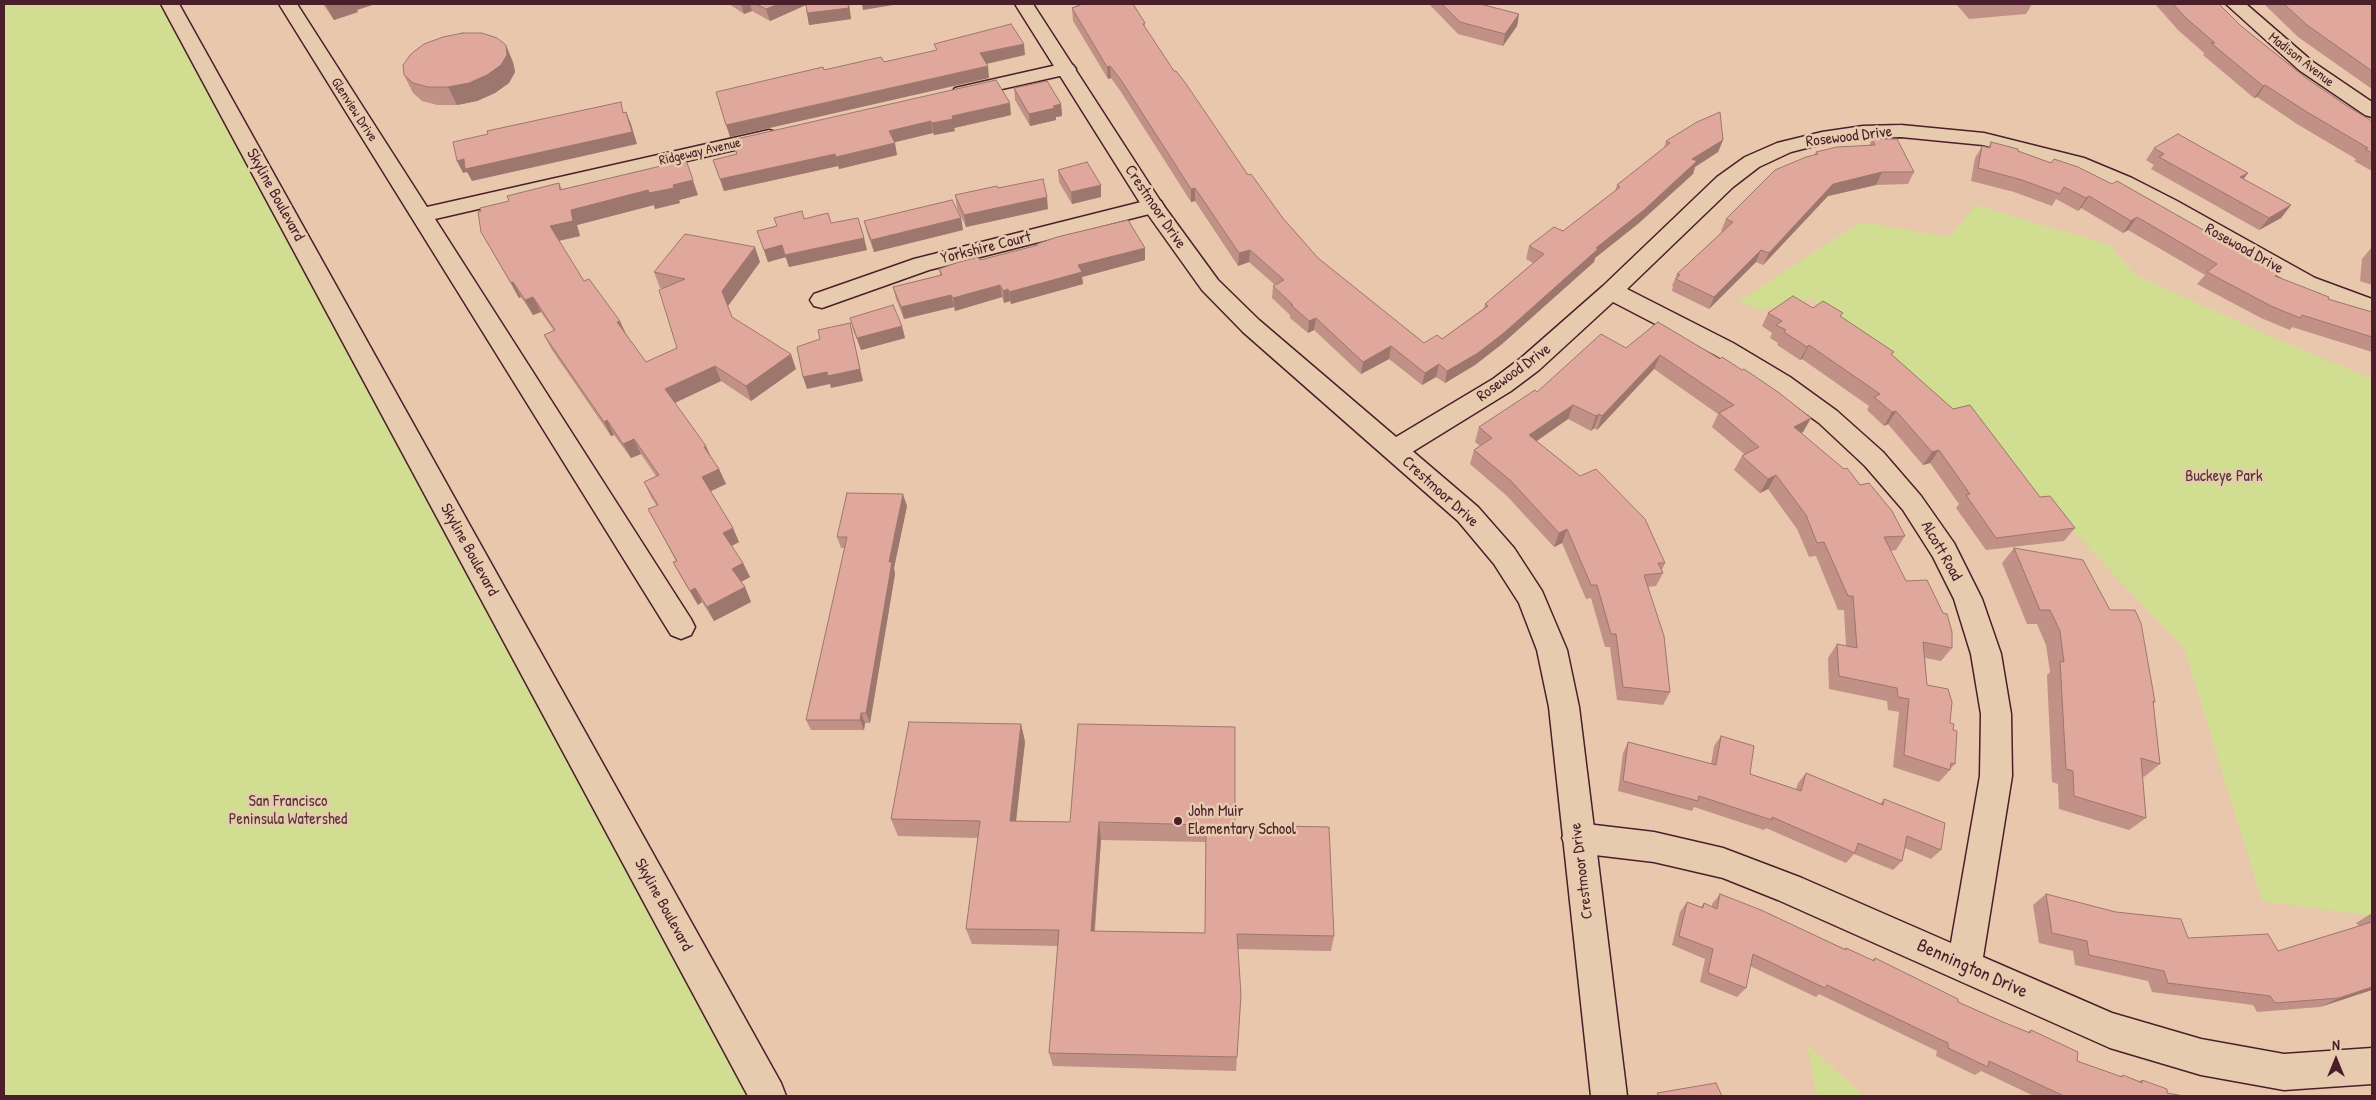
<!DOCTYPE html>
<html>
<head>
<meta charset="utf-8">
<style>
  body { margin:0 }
  #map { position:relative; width:2376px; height:1100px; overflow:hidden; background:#e9c7ad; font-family:"Patrick Hand",sans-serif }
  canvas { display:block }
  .frame { position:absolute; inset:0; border:5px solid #4a1f2b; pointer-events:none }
  .north { position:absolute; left:2311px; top:1035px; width:50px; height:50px; -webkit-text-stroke:4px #e7cbae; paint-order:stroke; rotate:0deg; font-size:14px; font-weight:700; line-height:20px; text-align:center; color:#4a1f2b }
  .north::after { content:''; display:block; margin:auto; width:18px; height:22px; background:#4a1f2b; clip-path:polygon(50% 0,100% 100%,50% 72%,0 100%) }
</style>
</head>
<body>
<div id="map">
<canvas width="2376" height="1100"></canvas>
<div class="frame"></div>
<div class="north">N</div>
</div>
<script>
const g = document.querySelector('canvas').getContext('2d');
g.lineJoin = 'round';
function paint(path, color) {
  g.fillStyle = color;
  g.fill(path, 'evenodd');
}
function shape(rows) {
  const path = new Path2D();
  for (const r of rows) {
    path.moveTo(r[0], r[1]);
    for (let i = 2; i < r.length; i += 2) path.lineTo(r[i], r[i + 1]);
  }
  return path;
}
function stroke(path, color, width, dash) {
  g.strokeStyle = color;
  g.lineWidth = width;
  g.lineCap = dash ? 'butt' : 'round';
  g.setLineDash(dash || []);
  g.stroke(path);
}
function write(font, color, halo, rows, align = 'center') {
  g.font = font + ' "Patrick Hand",sans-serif';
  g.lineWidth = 5;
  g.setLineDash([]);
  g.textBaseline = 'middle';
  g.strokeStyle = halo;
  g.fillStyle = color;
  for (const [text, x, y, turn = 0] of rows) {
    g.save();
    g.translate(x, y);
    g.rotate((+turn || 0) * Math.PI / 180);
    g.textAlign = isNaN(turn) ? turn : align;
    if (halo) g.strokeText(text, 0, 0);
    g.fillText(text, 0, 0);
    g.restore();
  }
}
const green = shape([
  [4,4,170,4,768,1096,4,1096],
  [1976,205,2110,245,2135,275,2270,336,2372,379,2372,916,2262,901,2184,648,2029,485,1812,299,1759,310,1739,301,1861,222,1949,237],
  [1807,1045,1864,1096,1817,1096]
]);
const minor = shape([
  [279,4,297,4,427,207,769,130,776,132,779,136,776,140,769,142,435,219,691,619,695,627,691,635,681,639,671,635,279,4],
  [2226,4,2246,4,2313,62,2372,102,2372,117,2365,115,2299,70,2226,4],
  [1066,63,1073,65,1076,69,1073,73,962,98,955,96,952,92,955,88,1066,63],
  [1901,125,1984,133,2084,158,2132,178,2177,201,2315,278,2372,299,2372,316,2299,288,2161,211,2116,188,2070,168,1983,145,1901,137,1863,138,1822,144,1791,152,1759,167,1733,187,1627,289,1733,343,1790,377,1837,411,1883,452,1921,496,1954,543,1982,599,2001,654,2011,714,2012,776,1983,957,2112,1013,2201,1039,2284,1054,2372,1048,2372,1084,2284,1090,2201,1075,2110,1048,1778,900,1723,878,1654,862,1578,853,1567,849,1562,838,1567,827,1578,823,1654,832,1723,848,1802,878,1951,943,1980,776,1981,714,1971,654,1954,599,1933,557,1903,510,1865,466,1819,423,1772,389,1715,355,1613,302,1539,370,1511,391,1404,457,1395,460,1386,457,1382,450,1386,443,1493,379,1521,358,1603,286,1717,177,1745,157,1777,143,1822,132,1863,126,1901,125],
  [1153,199,1161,201,1164,206,1161,211,929,270,822,308,814,306,810,300,814,294,914,259,1153,199]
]);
const tertiary = shape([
  [1015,4,1033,4,1161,202,1218,280,1259,320,1478,507,1514,548,1542,591,1567,650,1579,707,1627,1096,1591,1096,1549,707,1537,650,1519,603,1494,564,1458,521,1243,332,1202,290,1142,206,1015,4]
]);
const primary = shape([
  [161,4,179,4,781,1083,786,1096,748,1096,161,4]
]);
const wall = shape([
  [323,4,375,4,357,10,358,12,334,20],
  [729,4,849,4,851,19,809,25,806,5,770,21,752,11,744,14],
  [1076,4,1133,4,1145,23,1145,28,1174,71,1248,175,1282,217,1318,258,1424,343,1442,339,1484,308,1485,304,1533,263,1526,259,1529,246,1563,231,1615,191,1617,185,1664,148,1666,141,1723,140,1718,152,1695,167,1693,174,1639,223,1595,258,1594,262,1502,344,1475,365,1445,383,1436,377,1422,385,1389,359,1361,374,1314,330,1308,333,1290,318,1290,315,1272,298,1273,286,1275,285,1249,262,1238,266,1195,201,1191,202,1121,92,1111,78,1108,79,1073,21,1072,8,1077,6],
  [1429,4,1442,4,1519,14,1517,26,1503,46,1458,34],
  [1956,4,2032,4,2026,14,1969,19],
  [2155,4,2219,4,2241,26,2306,78,2350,108,2372,121,2372,171,2354,161,2356,159,2297,124,2257,97,2254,98,2203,55,2204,53,2178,30],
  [2264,4,2372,4,2372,89,2298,37],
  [513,62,515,72,509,83,495,93,477,101,457,105,437,105,422,101,413,93,404,75],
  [1014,88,1061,104,1062,116,1056,117,1056,120,1030,126,1015,100],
  [1011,115,954,128,955,131,934,135,933,133,894,142,897,155,839,169,838,166,724,191,713,160,736,154,732,140],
  [1872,139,1914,172,1908,184,1876,185,1828,196,1763,265,1756,262,1709,309,1672,291,1673,286,1672,286,1677,274,1722,232,1721,231,1726,219,1814,155,1816,152,1869,146],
  [1991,142,2018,151,2279,273,2276,276,2328,299,2372,312,2372,352,2292,327,2290,330,2261,318,2197,284,2205,275,2128,230,2123,233,2081,208,2078,211,2056,199,2052,206,2014,192,1971,181,1975,158,1982,146,1988,148],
  [2154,148,2243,179,2291,205,2281,218,2259,230,2151,169,2154,165,2146,160],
  [1058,170,1101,197,1072,204,1059,182],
  [559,183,562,189,698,195,679,200,680,203,655,209,654,205,577,225,580,236,559,241,584,281,626,334,646,362,677,348,663,288,660,288,654,272,760,262,728,306,732,317,796,369,751,401,721,381,675,403,719,469,726,484,710,491,733,528,739,542,732,546,743,563,750,577,741,582,745,587,751,602,714,621,702,602,698,605,681,577,673,562,676,561,648,509,657,506,651,497,644,482,656,476,641,454,631,458,614,435,611,436,552,350,544,335,554,331,541,312,533,315,521,297,519,298,481,232,509,201],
  [998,188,1048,209,966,227,957,208,955,195],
  [774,218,804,219,831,223,864,238,867,250,789,267,786,257,768,262,757,231,777,226],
  [961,218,963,230,874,252,867,233,864,221],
  [1037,244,1145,260,1082,277,1083,284,1011,304,1010,301,1004,303,1002,297,955,311,954,307,904,319,896,299,893,287,940,275,939,269,980,260,1037,246],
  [2372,247,2372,285,2360,281,2362,259],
  [1768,313,1841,317,1892,356,2040,497,2075,528,2064,541,1986,550,1956,508,1959,504,1930,463,1923,465,1888,424,1884,426,1867,410,1869,406,1802,359,1800,360,1777,345,1778,343,1770,338,1772,333,1762,326],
  [850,318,902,326,905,338,861,350,853,330],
  [1658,322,1811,418,1803,432,1801,433,1860,485,1905,536,1896,550,1890,551,1906,581,1952,648,1941,661,1925,658,1927,685,1953,730,1955,764,1951,768,1950,770,1939,782,1893,767,1899,712,1888,710,1887,701,1829,689,1828,658,1837,644,1846,646,1844,610,1838,610,1816,556,1809,557,1797,529,1768,489,1760,493,1734,470,1742,456,1744,454,1712,427,1718,414,1654,369,1597,430,1594,428,1591,431,1568,419,1537,441,1665,563,1662,570,1663,573,1656,586,1648,587,1670,692,1663,705,1617,700,1610,647,1605,647,1591,598,1586,599,1562,543,1554,547,1507,496,1470,464,1474,450,1480,446,1475,442,1479,427,1537,392,1626,348],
  [907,506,894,568,895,574,870,723,865,723,864,730,811,730,806,720,845,548,841,548,837,537],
  [2014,548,2155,702,2153,704,2160,764,2144,777,2142,776,2146,818,2129,830,2059,809,2058,784,2052,782,2047,675,2050,672,2046,645,2037,624,2027,624,2002,563],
  [1021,724,1025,742,1016,821,1235,825,1334,936,1331,951,1238,949,1237,1057,1236,1071,1053,1066,1049,1053,1058,946,972,944,966,929,978,838,898,836,891,819],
  [1101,840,1206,842,1205,933,1095,931],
  [1721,736,1750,774,1796,789,1798,783,1806,773,1880,804,1884,799,1941,850,1931,859,1905,848,1902,861,1893,870,1854,854,1846,863,1766,828,1764,830,1694,807,1692,811,1618,791,1623,753,1628,742,1711,764,1714,746],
  [1720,894,1845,949,1846,948,1872,960,1875,958,1958,1002,2003,1022,2027,1032,2031,1030,2077,1061,2120,1076,2123,1075,2139,1081,2142,1080,2167,1093,2184,1096,2034,1096,1981,1071,1975,1075,1936,1056,1937,1051,1819,994,1816,997,1750,966,1746,988,1737,997,1700,982,1705,959,1672,945,1680,912,1687,902,1701,907,1704,903,1712,907,1712,904],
  [2046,894,2188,938,2278,951,2359,926,2356,923,2372,913,2372,992,2371,990,2320,1007,2257,1012,2253,1005,2152,992,2148,981,2075,965,2073,951,2039,943,2033,905]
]);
const shadedWall = shape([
  [325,4,375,4,357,10,358,12,334,20],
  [741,4,750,4,752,11,744,14],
  [779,4,806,4,806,5,770,21,766,9],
  [849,4,851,19,809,25,807,13],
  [862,4,893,4,893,5,863,10],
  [1519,14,1517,26,1503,46,1505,34],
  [1024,44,1025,55,982,65,980,53],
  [506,45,513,62,515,72,509,83,495,93,477,101,457,105,448,87],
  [988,66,989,78,730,137,726,125],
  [1110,66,1111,78,1108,79,1107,67],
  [2265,85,2257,97,2254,98,2263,86],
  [1010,103,1011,115,954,128,955,131,934,135,932,123,952,116],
  [1061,104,1062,116,1056,117,1056,120,1030,126,1029,114],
  [626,112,631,124,637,144,472,181,467,172,463,173,457,161],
  [931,121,933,133,892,143,889,131],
  [1723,140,1718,152,1695,167,1693,174,1639,223,1595,258,1594,262,1502,344,1475,365,1445,383,1447,371,1596,248,1692,159],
  [895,143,897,155,839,169,836,157],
  [835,154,838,166,724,191,720,179],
  [686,160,698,195,679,200,680,203,655,209,654,205,577,225,580,236,557,241,550,226,571,210,648,190,673,185],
  [1882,172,1876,185,1828,196,1763,265,1769,253,1833,184],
  [2248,173,2239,185,2240,177],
  [1101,185,1101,197,1072,204,1071,192],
  [1195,188,1195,201,1191,202,1191,189],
  [2089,196,2081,208,2078,211,2086,198],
  [1047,197,1048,209,966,227,964,215],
  [2291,205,2281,218,2259,230,2269,218],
  [2137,217,2128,230,2123,233,2131,221],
  [961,218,963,230,874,252,871,240],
  [864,238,867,250,789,267,785,255],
  [782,245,786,257,768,262,764,250],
  [755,247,760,262,728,306,722,291],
  [1145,248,1145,260,1082,277,1083,284,1011,304,1009,292,1078,265],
  [1250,250,1249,262,1238,266,1239,253],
  [1761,250,1756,262,1709,309,1714,297],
  [513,282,521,297,519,298,511,283],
  [1000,285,1002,297,955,311,953,298],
  [1008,289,1010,301,1004,303,1003,291],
  [951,295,954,307,904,319,901,307],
  [533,297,541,312,533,315,525,300],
  [1316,318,1314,330,1308,333,1309,321],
  [620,321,627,336,617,322],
  [850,323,863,381,831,388,830,384,807,389,803,377],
  [902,326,905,338,861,350,857,338],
  [1809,345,1802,359,1800,360,1807,347],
  [1391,346,1389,359,1361,374,1363,362],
  [791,354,796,369,751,401,746,386],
  [1660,355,1654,369,1597,430,1602,416],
  [1439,364,1436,377,1422,385,1425,373],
  [715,366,721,381,672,404,665,389],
  [1573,405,1568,419,1525,449,1529,435],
  [1896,411,1888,424,1884,426,1892,412],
  [1599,414,1594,428,1591,431,1596,416],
  [1811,418,1803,432,1786,441,1794,427],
  [607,420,614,435,611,436,604,422],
  [634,439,641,454,631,458,623,444],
  [706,446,713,461,704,447],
  [1939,450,1930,463,1923,465,1932,452],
  [719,469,726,484,709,492,702,477],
  [1776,475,1768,489,1760,493,1768,479],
  [903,494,907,506,894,568,895,574,870,723,866,713,889,562],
  [733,528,739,542,729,547,723,533],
  [1567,529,1562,543,1554,547,1559,533],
  [743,563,750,577,739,583,732,569],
  [745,587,751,602,714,621,707,607],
  [695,588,702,602,698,605,690,591],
  [861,713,865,723,864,730,860,720],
  [1021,724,1025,742,1014,838,1010,821],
  [1099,822,1101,840,1093,946,1091,931],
  [2372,987,2372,990,2320,1007,2339,998]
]);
const building = shape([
  [756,4,779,4,766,9,756,4],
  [806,4,848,4,849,8,807,13,806,4],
  [1083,4,1133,4,1145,23,1143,24,1174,71,1176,71,1184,81,1248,175,1251,174,1282,217,1318,258,1424,343,1437,335,1442,339,1488,306,1485,304,1544,254,1529,246,1554,227,1563,231,1620,187,1617,185,1670,143,1666,141,1697,122,1720,112,1723,140,1692,159,1697,161,1644,210,1596,248,1598,249,1505,332,1478,353,1447,371,1439,364,1425,373,1391,346,1363,362,1316,318,1309,321,1291,305,1293,305,1273,286,1284,280,1250,250,1239,253,1195,188,1191,189,1121,80,1110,66,1107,67,1072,8,1083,4],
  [1442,4,1480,4,1519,14,1505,34,1460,22,1442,4],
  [2173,4,2219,4,2241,26,2306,78,2350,108,2372,121,2372,153,2365,149,2368,148,2307,112,2265,85,2263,86,2211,43,2215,43,2186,18,2173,4],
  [2284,4,2372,4,2372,71,2307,25,2284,4],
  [1011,24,1024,44,980,53,988,66,726,125,716,92,823,67,824,70,881,57,884,62,937,50,934,44,1011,24],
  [463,33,482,33,497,38,506,45,507,55,501,65,487,75,469,83,448,87,428,87,413,83,404,75,403,65,411,54,424,44,443,37,463,33],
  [996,80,1010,103,952,116,953,119,932,123,931,121,889,131,895,143,836,157,835,154,720,179,713,160,737,154,732,140,996,80],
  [1047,81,1061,104,1053,106,1055,108,1029,114,1014,88,1047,81],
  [621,102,623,113,626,112,632,132,465,169,464,159,457,161,453,142,488,134,487,131,621,102],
  [2178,134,2248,173,2240,177,2291,205,2269,218,2159,157,2164,154,2154,148,2178,134],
  [1872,139,1897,139,1914,172,1882,172,1833,184,1769,253,1761,250,1714,297,1676,279,1680,275,1677,274,1733,222,1726,219,1775,170,1806,157,1818,154,1816,152,1837,147,1875,145,1872,139],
  [1991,142,2018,149,2018,151,2051,163,2054,159,2078,167,2112,184,2117,181,2279,273,2275,276,2329,297,2328,299,2372,312,2372,337,2302,315,2300,318,2271,306,2207,272,2217,264,2137,217,2131,221,2089,196,2086,198,2064,187,2060,194,2022,180,1978,168,1982,146,1990,148,1991,142],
  [686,160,693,180,673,185,674,188,649,193,648,190,571,210,573,221,550,226,584,281,589,279,620,321,617,322,646,362,677,348,659,290,685,279,654,272,685,234,755,247,722,291,732,317,791,354,746,386,715,366,665,389,706,446,704,447,719,469,702,477,733,528,723,533,743,563,732,569,745,587,707,607,695,588,690,591,673,562,677,561,648,509,658,505,644,482,659,475,634,439,623,444,607,420,604,422,544,335,555,330,533,297,525,300,513,282,511,283,481,232,478,212,481,211,480,208,509,201,507,196,559,183,560,190,686,160],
  [1087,162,1101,185,1071,192,1058,170,1087,162],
  [1043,179,1047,197,964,215,955,195,997,186,998,188,1043,179],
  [952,200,961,218,871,240,864,221,952,200],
  [802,211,804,219,828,213,831,223,858,218,864,238,785,255,782,245,764,250,757,231,777,226,774,218,802,211],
  [1128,220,1145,248,1078,265,1082,272,1009,292,1008,289,1003,291,1000,285,953,298,951,295,901,307,893,287,942,275,939,269,956,263,978,257,980,260,1038,245,1037,244,1057,237,1128,220],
  [1793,296,1813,308,1823,301,1843,313,1840,316,1894,352,1891,354,1953,409,1970,405,2040,497,2050,496,2075,528,1996,538,1966,495,1970,494,1939,450,1932,452,1896,411,1892,412,1874,397,1880,394,1809,345,1807,347,1784,332,1786,330,1776,325,1782,321,1768,313,1793,296],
  [893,305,902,326,857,338,850,318,893,305],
  [1658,322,1720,359,1722,357,1742,370,1744,369,1778,392,1811,418,1794,427,1844,469,1847,468,1860,485,1869,483,1892,511,1905,536,1884,537,1906,581,1927,580,1943,613,1947,614,1952,632,1952,648,1923,642,1927,685,1948,689,1952,702,1950,723,1954,724,1953,730,1957,731,1955,764,1951,763,1950,770,1904,755,1909,699,1898,697,1897,688,1839,676,1837,644,1857,648,1853,596,1848,596,1824,542,1817,543,1806,515,1776,475,1768,479,1742,456,1759,447,1719,413,1734,405,1660,355,1602,416,1599,414,1596,416,1573,405,1529,435,1580,476,1596,469,1645,519,1665,563,1658,563,1663,573,1644,575,1664,636,1670,692,1623,687,1616,634,1611,634,1597,585,1591,585,1567,529,1559,533,1511,481,1474,450,1492,438,1479,427,1535,390,1537,392,1601,334,1626,348,1658,322],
  [850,323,860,369,828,376,827,372,803,377,797,347,820,339,818,330,850,323],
  [847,493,903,494,889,562,892,562,866,713,861,713,860,720,806,720,847,537,837,537,847,493],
  [2014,548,2083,560,2110,610,2135,610,2141,623,2155,702,2153,701,2160,764,2141,758,2146,818,2074,796,2073,771,2066,769,2060,661,2064,662,2060,631,2050,610,2040,610,2014,548],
  [909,722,1021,724,1010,821,1070,822,1078,724,1235,727,1235,825,1329,827,1334,936,1237,934,1241,995,1237,1057,1049,1053,1059,930,966,929,980,821,891,819,909,722],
  [1099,822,1206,825,1205,933,1091,931,1099,822],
  [1721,736,1754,746,1750,774,1801,791,1806,773,1883,805,1884,799,1945,823,1941,850,1907,836,1902,861,1858,843,1855,853,1772,817,1772,820,1699,796,1698,801,1623,781,1628,742,1716,765,1721,736],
  [1720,894,1761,910,1846,950,1846,948,1874,961,1875,958,1958,999,1958,1002,2003,1022,2030,1033,2031,1030,2078,1052,2077,1061,2122,1077,2123,1075,2142,1083,2142,1080,2167,1089,2167,1093,2184,1096,2064,1096,1989,1061,1988,1067,1948,1048,1948,1043,1827,985,1825,988,1753,954,1746,988,1708,973,1713,949,1679,936,1687,902,1703,908,1704,903,1717,909,1720,894],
  [2046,894,2116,912,2181,919,2188,938,2268,934,2278,951,2372,922,2372,987,2339,998,2275,1003,2270,996,2168,983,2164,971,2089,955,2087,941,2052,933,2046,894],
  [1716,1083,1722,1096,1659,1096,1657,1093,1716,1083]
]);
const markers = [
  [1178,821,5,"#4a1f2b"]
];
const farStreetnames = [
  ["Madison Avenue",2301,60,38],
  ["Glenview Drive",354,110,57],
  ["Ridgeway Avenue",700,152,-13]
];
const streetNames = [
  ["Rosewood Drive",1849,137,-7],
  ["Skyline Boulevard",275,195,61],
  ["Crestmoor Drive",1155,207,56],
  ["Yorkshire Court",986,248,-14],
  ["Rosewood Drive",2244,249,29],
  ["Rosewood Drive",1514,373,-36],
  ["Crestmoor Drive",1440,492,42],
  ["Skyline Boulevard",469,550,61],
  ["Alcott Road",1941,551,60],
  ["Crestmoor Drive",1582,871,-97],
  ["Skyline Boulevard",663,905,61]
];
const parkNames = [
  ["Buckeye Park",2224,477],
  ["San Francisco",288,802],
  ["Peninsula Watershed",288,820]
];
const poiNames = [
  ["John Muir",1188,812],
  ["Elementary School",1188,830]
];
const nearStreetnames = [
  ["Bennington Drive",1972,969,24]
];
paint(green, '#d1de92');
stroke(minor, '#4a1f2b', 3);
stroke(tertiary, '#4a1f2b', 3);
stroke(primary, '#4a1f2b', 3);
paint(minor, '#e7cbae');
paint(tertiary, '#e7cbae');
paint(primary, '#e7cbae');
paint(wall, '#c19086');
paint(shadedWall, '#9d766d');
paint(building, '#e0a89c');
stroke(building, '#9d766d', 1);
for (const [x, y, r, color] of markers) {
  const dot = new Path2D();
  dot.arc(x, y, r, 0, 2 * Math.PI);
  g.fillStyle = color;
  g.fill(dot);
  stroke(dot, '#e7cbae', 2);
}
write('14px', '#4a1f2b', '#e7cbae', farStreetnames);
write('16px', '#4a1f2b', '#e7cbae', streetNames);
write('16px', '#583235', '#e7cbae', parkNames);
write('16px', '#4a1f2b', '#e7cbae', poiNames, 'left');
write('19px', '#4a1f2b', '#e7cbae', nearStreetnames);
</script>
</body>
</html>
